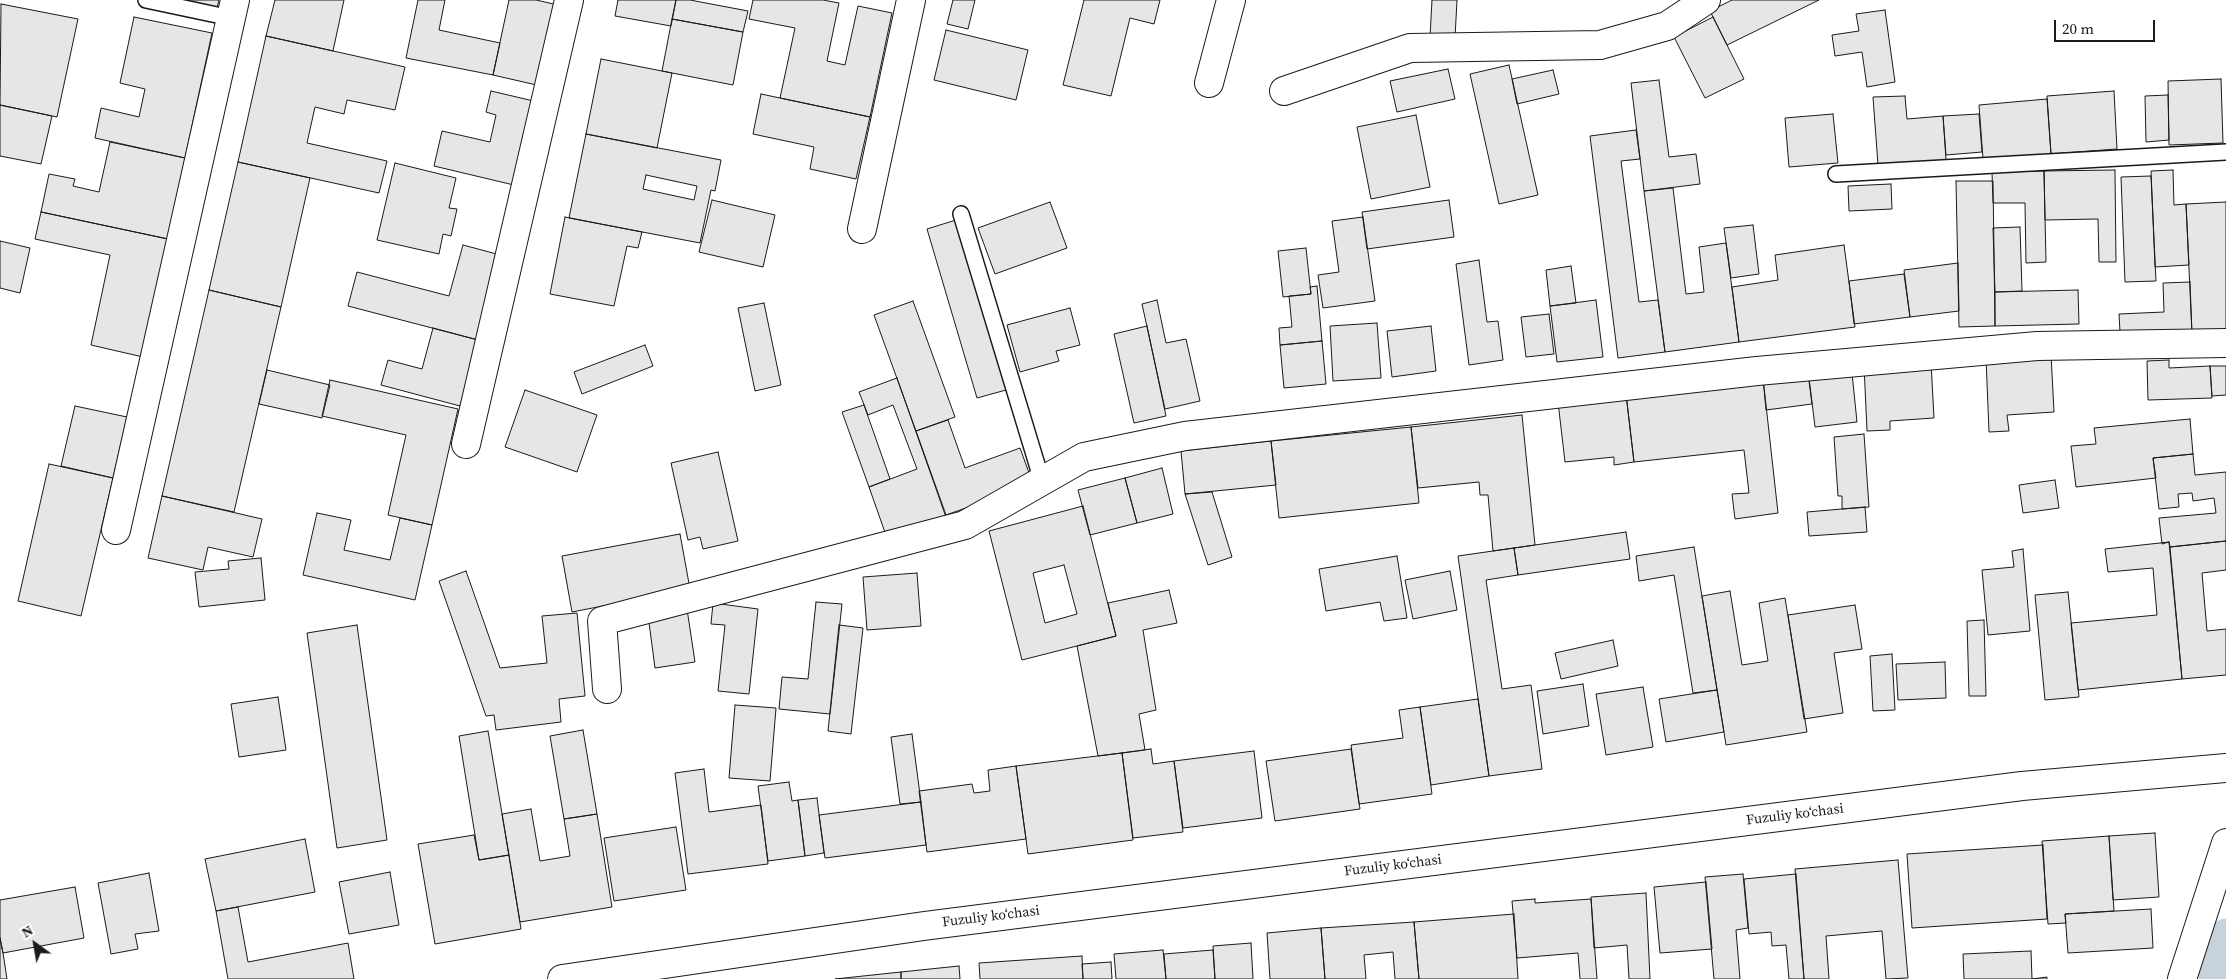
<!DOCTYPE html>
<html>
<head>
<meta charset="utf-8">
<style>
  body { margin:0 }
  #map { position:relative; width:2226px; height:979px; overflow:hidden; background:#fff; font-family:"Source Serif 4",serif }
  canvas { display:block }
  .north { position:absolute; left:10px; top:919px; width:50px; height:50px; -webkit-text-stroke:4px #fff; paint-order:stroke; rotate:328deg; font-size:14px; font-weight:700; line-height:20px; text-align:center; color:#1a1a1a }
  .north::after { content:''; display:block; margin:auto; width:18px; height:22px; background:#1a1a1a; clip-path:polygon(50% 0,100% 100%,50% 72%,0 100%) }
  .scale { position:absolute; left:2054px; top:20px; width:101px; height:22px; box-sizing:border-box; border:2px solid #1a1a1a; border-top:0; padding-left:6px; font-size:15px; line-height:18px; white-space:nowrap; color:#1a1a1a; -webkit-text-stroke:4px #fff; paint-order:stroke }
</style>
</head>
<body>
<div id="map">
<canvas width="2226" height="979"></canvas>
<div class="north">N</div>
<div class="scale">20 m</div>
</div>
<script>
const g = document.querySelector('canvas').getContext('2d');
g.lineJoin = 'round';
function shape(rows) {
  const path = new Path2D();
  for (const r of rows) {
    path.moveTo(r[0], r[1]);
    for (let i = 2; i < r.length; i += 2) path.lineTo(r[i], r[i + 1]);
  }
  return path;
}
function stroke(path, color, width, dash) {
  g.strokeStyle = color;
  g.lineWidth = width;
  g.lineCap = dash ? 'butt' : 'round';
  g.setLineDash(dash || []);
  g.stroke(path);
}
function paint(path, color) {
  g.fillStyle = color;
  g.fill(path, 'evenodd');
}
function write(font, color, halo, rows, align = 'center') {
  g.font = font + ' "Source Serif 4",serif';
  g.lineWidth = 4;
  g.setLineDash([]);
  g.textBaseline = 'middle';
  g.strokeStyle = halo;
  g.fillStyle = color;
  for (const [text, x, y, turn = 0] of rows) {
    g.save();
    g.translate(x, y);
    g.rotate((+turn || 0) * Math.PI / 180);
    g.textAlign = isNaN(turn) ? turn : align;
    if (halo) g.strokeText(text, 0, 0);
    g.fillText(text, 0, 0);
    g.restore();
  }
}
const canal = shape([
  [2216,979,2226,936]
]);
const building = shape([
  [163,0,219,0,216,12,163,0],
  [275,0,344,0,333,51,266,36,275,0],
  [418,0,445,0,439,30,500,43,493,75,406,58,418,0],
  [509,0,536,0,558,5,541,86,493,75,509,0],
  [618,0,676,0,671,26,615,16,618,0],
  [676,0,690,0,748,11,743,32,672,19,676,0],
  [753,0,823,0,839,3,827,61,845,65,858,6,892,13,870,117,780,98,795,28,749,19,753,0],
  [953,0,975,0,968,29,947,24,953,0],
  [1084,0,1160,0,1154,24,1130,18,1111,96,1063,85,1084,0],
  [1432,0,1457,0,1455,38,1430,37,1432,0],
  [1732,0,1819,0,1727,45,1710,11,1732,0],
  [1,4,78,19,57,117,0,105,1,4],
  [1885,10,1895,82,1867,87,1862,52,1835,56,1832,35,1859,31,1856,14,1885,10],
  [134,17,212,33,185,158,95,138,101,108,139,117,145,89,120,83,134,17],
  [1713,17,1744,79,1705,98,1674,37,1713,17],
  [672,19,743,32,733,85,662,71,672,19],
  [946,30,1028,50,1016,100,934,80,946,30],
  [266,36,405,67,395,110,347,100,344,114,315,107,307,143,387,161,379,193,238,162,266,36],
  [601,59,672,73,657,148,586,134,601,59],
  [1509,65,1538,195,1499,204,1470,74,1509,65],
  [1448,69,1455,99,1397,112,1390,81,1448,69],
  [1553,70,1559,94,1517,104,1512,79,1553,70],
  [2221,79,2223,143,2169,145,2168,81,2221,79],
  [1659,80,1669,157,1696,154,1700,184,1644,191,1631,83,1659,80],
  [491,91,538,102,518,186,434,166,442,131,490,142,496,115,486,112,491,91],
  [2114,91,2117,149,2051,154,2047,96,2114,91],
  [761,94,870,117,856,179,810,169,814,147,753,134,761,94],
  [2168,95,2169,140,2146,142,2145,96,2168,95],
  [1905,96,1907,119,1943,116,1946,160,1878,165,1873,97,1905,96],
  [2047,99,2051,154,1983,159,1979,105,2047,99],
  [0,105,52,116,41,164,0,156,0,105],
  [1833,114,1838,163,1789,167,1785,118,1833,114],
  [1979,114,1982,152,1946,155,1943,116,1979,114],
  [1416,115,1430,187,1371,199,1357,127,1416,115],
  [1636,130,1640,159,1621,161,1639,302,1658,300,1665,352,1618,358,1590,136,1636,130],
  [586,134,721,160,715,191,711,190,700,243,569,218,586,134],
  [646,175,697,186,694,200,643,189,646,175],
  [110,142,185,158,168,239,41,212,49,174,75,179,73,186,99,192,110,142],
  [238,162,310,178,281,307,209,290,238,162],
  [395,163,456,178,449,208,457,209,451,236,443,234,439,254,377,240,395,163],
  [2115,170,2116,262,2099,262,2098,219,2045,220,2044,171,2115,170],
  [2173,170,2174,205,2186,204,2189,265,2155,267,2151,171,2173,170],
  [2044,171,2046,262,2026,263,2025,203,1993,203,1992,172,2044,171],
  [2151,176,2156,281,2125,282,2121,177,2151,176],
  [1956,181,1993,181,1995,326,1959,327,1956,181],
  [1891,184,1892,209,1849,211,1848,186,1891,184],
  [1673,188,1686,294,1704,292,1699,247,1726,243,1739,342,1665,352,1644,191,1673,188],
  [712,200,775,215,763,267,699,252,712,200],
  [1449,200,1454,237,1367,249,1362,212,1449,200],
  [1050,202,1067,248,995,274,978,228,1050,202],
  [2226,202,2226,332,2192,334,2186,204,2226,202],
  [41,212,168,239,143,357,91,345,110,255,35,239,41,212],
  [565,217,642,232,638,248,627,246,614,306,550,294,565,217],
  [1363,217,1375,301,1323,308,1318,275,1339,272,1332,221,1363,217],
  [956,220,1006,390,977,398,927,229,956,220],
  [1753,225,1759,274,1731,278,1724,228,1753,225],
  [2020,227,2022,291,1995,292,1993,228,2020,227],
  [0,241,30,248,20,293,0,288,0,241],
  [463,245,504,256,478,340,348,306,357,272,449,296,463,245],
  [1844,245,1855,327,1739,342,1732,287,1778,280,1775,255,1844,245],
  [1306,248,1311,294,1283,297,1278,251,1306,248],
  [1479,260,1487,322,1498,321,1503,360,1469,365,1456,264,1479,260],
  [1958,263,1959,311,1910,317,1904,270,1958,263],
  [1571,266,1576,303,1550,306,1546,270,1571,266],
  [1904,274,1910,317,1854,324,1849,281,1904,274],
  [2190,282,2192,334,2120,332,2119,314,2164,312,2163,283,2190,282],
  [1317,286,1322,341,1280,345,1279,328,1292,327,1289,296,1311,294,1310,287,1317,286],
  [209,290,281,307,234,512,162,496,209,290],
  [2078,290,2079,324,1995,326,1995,292,2078,290],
  [1157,300,1166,343,1186,339,1200,401,1165,409,1142,304,1157,300],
  [1596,300,1603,357,1557,362,1550,306,1596,300],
  [913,301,955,417,916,431,874,315,913,301],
  [764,303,781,385,755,391,738,308,764,303],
  [1070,308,1080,345,1056,351,1059,361,1020,372,1007,325,1070,308],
  [1549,314,1554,354,1526,357,1521,317,1549,314],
  [1377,323,1381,378,1333,381,1330,326,1377,323],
  [1147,326,1166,416,1134,423,1114,334,1147,326],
  [1431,326,1436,371,1392,377,1387,331,1431,326],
  [433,328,478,340,460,406,381,385,388,360,422,369,433,328],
  [1322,341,1326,384,1284,388,1280,345,1322,341],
  [645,345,653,366,582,394,574,372,645,345],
  [2051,354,2054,412,2007,415,2009,431,1989,432,1986,358,2051,354],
  [2169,360,2169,368,2210,366,2212,398,2148,400,2147,361,2169,360],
  [1931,362,1934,418,1890,421,1890,430,1867,431,1864,365,1931,362],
  [2210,366,2226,366,2226,395,2212,396,2210,366],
  [267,370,330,385,322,418,259,404,267,370],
  [1808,373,1812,404,1766,410,1763,378,1808,373],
  [1852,373,1857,422,1815,427,1809,378,1852,373],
  [897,378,947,520,888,541,869,487,917,469,893,405,868,415,859,392,897,378],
  [1763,378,1778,513,1735,519,1732,494,1749,493,1744,450,1634,462,1626,394,1763,378],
  [330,380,458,409,432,525,388,515,406,435,322,416,330,380],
  [525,390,597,415,577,472,505,447,525,390],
  [1626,394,1634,462,1614,465,1614,457,1565,462,1558,402,1626,394],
  [864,405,890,479,869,487,842,412,864,405],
  [75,406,127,417,113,478,61,466,75,406],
  [1522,415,1535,545,1493,551,1488,495,1480,495,1479,482,1418,488,1411,427,1522,415],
  [2190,419,2193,454,2153,458,2156,478,2076,487,2071,446,2096,444,2094,428,2190,419],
  [948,420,965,468,1020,448,1033,484,946,515,916,431,948,420],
  [1411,427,1419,503,1279,518,1271,441,1411,427],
  [1864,434,1869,507,1842,509,1842,496,1838,496,1834,437,1864,434],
  [1271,441,1276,485,1185,494,1181,451,1271,441],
  [718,452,738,541,703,549,700,537,688,540,671,463,718,452],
  [2193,454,2195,475,2226,472,2226,541,2170,547,2169,542,2162,544,2159,518,2216,513,2214,498,2193,501,2192,493,2178,494,2179,507,2159,509,2153,458,2193,454],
  [49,464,113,478,81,616,18,601,49,464],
  [1162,468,1173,514,1137,523,1125,478,1162,468],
  [1125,478,1137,523,1090,535,1078,490,1125,478],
  [2055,480,2059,508,2023,513,2019,485,2055,480],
  [1212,492,1232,557,1208,565,1185,494,1212,492],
  [162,496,262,519,253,557,208,547,203,570,148,558,162,496],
  [1083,506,1116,636,1022,660,989,531,1083,506],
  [1064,565,1077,614,1045,623,1033,573,1064,565],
  [1865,507,1867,532,1809,536,1807,512,1865,507],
  [317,513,351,520,344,550,390,560,400,518,432,525,415,600,303,575,317,513],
  [1626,532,1630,559,1518,575,1514,548,1626,532],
  [680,534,690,589,572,612,562,556,680,534],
  [2226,541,2226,570,2202,573,2207,631,2226,629,2226,675,2182,679,2170,547,2226,541],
  [2169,542,2182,679,2078,690,2071,623,2157,615,2153,568,2108,572,2105,549,2169,542],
  [1694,547,1717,690,1693,693,1674,575,1639,581,1636,556,1694,547],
  [1514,548,1518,575,1486,580,1502,689,1531,685,1542,769,1489,776,1458,556,1514,548],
  [2023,549,2030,631,1988,635,1982,570,2014,567,2012,551,2023,549],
  [1397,556,1407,618,1384,621,1380,602,1326,611,1319,569,1397,556],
  [261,558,265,600,199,607,195,572,229,569,228,561,261,558],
  [466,571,500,668,547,663,542,616,577,613,585,696,559,699,561,722,496,730,494,715,486,716,439,581,466,571],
  [1450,571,1457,610,1413,619,1405,580,1450,571],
  [917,573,921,626,867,630,863,577,917,573],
  [1169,590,1177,623,1143,630,1156,710,1139,714,1145,750,1098,756,1077,646,1116,636,1108,603,1169,590],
  [1730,591,1742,665,1768,661,1759,603,1785,598,1807,732,1726,745,1702,596,1730,591],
  [2068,592,2079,697,2045,700,2035,595,2068,592],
  [816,602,842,604,830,714,779,709,782,677,808,679,816,602],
  [713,603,758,609,749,694,718,691,725,625,711,624,713,603],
  [1855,605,1862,649,1834,653,1843,713,1804,719,1788,615,1855,605],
  [687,609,695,662,655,668,648,615,687,609],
  [1984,620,1986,696,1969,696,1967,621,1984,620],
  [357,625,387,840,337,848,307,633,357,625],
  [839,625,863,628,851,734,828,731,839,625],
  [1613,640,1618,666,1561,679,1555,653,1613,640],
  [1892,654,1895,710,1873,711,1870,656,1892,654],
  [1945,662,1946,698,1898,700,1896,664,1945,662],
  [1583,684,1589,726,1543,734,1537,691,1583,684],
  [1643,687,1653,747,1606,755,1596,694,1643,687],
  [1717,690,1724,732,1666,742,1659,699,1717,690],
  [278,697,286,750,239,757,231,704,278,697],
  [1478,699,1489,776,1431,785,1420,707,1478,699],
  [735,705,776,708,770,781,729,778,735,705],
  [1420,707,1432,794,1359,804,1351,745,1403,738,1399,710,1420,707],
  [583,730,597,814,564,819,550,736,583,730],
  [488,731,509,855,479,860,459,736,488,731],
  [912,734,921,802,900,804,891,737,912,734],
  [1151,749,1153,764,1174,761,1183,832,1133,838,1122,753,1151,749],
  [1351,749,1360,809,1275,821,1266,761,1351,749],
  [1254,751,1262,818,1183,828,1174,761,1254,751],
  [1122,753,1133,840,1028,854,1016,766,1122,753],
  [1016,766,1026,839,927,852,919,791,972,784,974,793,990,791,988,770,1016,766],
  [704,769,709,812,761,805,768,864,688,874,675,773,704,769],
  [789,782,792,801,798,800,805,856,768,861,758,786,789,782],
  [817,798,824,853,805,856,798,800,817,798],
  [921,802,926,845,825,858,819,815,921,802],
  [531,809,540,861,570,856,564,819,597,814,612,907,520,922,502,814,531,809],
  [676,827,686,890,614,901,604,838,676,827],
  [2155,833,2159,897,2113,900,2109,836,2155,833],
  [474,835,479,860,509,855,521,929,435,944,418,844,474,835],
  [2109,836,2114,911,2065,914,2066,923,2048,924,2042,841,2109,836],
  [305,839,315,892,216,911,205,859,305,839],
  [2043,845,2047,919,1912,928,1907,854,2043,845],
  [1898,860,1908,978,1886,979,1882,931,1826,936,1829,979,1804,979,1795,869,1898,860],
  [390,872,399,925,349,934,339,882,390,872],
  [149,873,159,931,135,934,138,949,111,954,98,883,149,873],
  [1743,874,1748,928,1736,930,1740,979,1714,979,1705,877,1743,874],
  [1796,874,1804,979,1789,979,1786,945,1772,946,1771,932,1749,934,1744,879,1796,874],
  [1706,882,1712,949,1660,953,1654,887,1706,882],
  [75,887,84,938,3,953,0,938,0,900,75,887],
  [1646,893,1650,979,1629,979,1627,945,1594,948,1591,897,1646,893],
  [1535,899,1535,903,1591,899,1597,979,1580,979,1578,953,1517,958,1512,901,1535,899],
  [238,907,248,962,348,943,354,979,228,979,216,911,238,907],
  [2151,909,2153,948,2068,953,2065,914,2151,909],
  [1514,914,1518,979,1419,979,1414,922,1514,914],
  [1414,922,1419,979,1395,979,1393,952,1364,955,1366,979,1325,979,1321,928,1414,922],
  [1321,928,1325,979,1270,979,1267,933,1321,928],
  [0,938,3,953,7,979,0,979,0,938],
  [1251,943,1253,979,1215,979,1213,946,1251,943],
  [1163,950,1166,979,1116,979,1114,954,1163,950],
  [1213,950,1215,979,1166,979,1164,954,1213,950],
  [2031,951,2032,979,2047,977,2047,979,1964,979,1963,954,2031,951],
  [1082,956,1083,979,980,979,979,963,1082,956],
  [1111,962,1112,979,1083,979,1082,964,1111,962],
  [959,966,960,979,901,979,901,972,959,966],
  [901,972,901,979,835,979,901,972]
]);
const lane = shape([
  [146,0,231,18],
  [1836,174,2226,152],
  [961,214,1042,481]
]);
const street = shape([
  [1209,83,1231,0],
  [1284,91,1410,48,1600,45,1667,26,1706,0],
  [862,229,911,0],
  [466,444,569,0],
  [116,530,235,0],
  [607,689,602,621,965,525,1084,457,1185,436,1757,371,2037,346,2226,343],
  [562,979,924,926,2022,786,2226,768],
  [2182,979,2226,843]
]);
const streetNames = [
  ["Fuzuliy koʻchasi",1795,815,-7],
  ["Fuzuliy koʻchasi",1393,866,-7],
  ["Fuzuliy koʻchasi",991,917,-7]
];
stroke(canal, '#c6d2dc', 35);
paint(building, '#e6e6e6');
stroke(building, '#1a1a1a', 1);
stroke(lane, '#1a1a1a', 18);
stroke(street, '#1a1a1a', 30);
stroke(lane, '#fff', 15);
stroke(street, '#fff', 28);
write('14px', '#1a1a1a', '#fff', streetNames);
</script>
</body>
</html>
